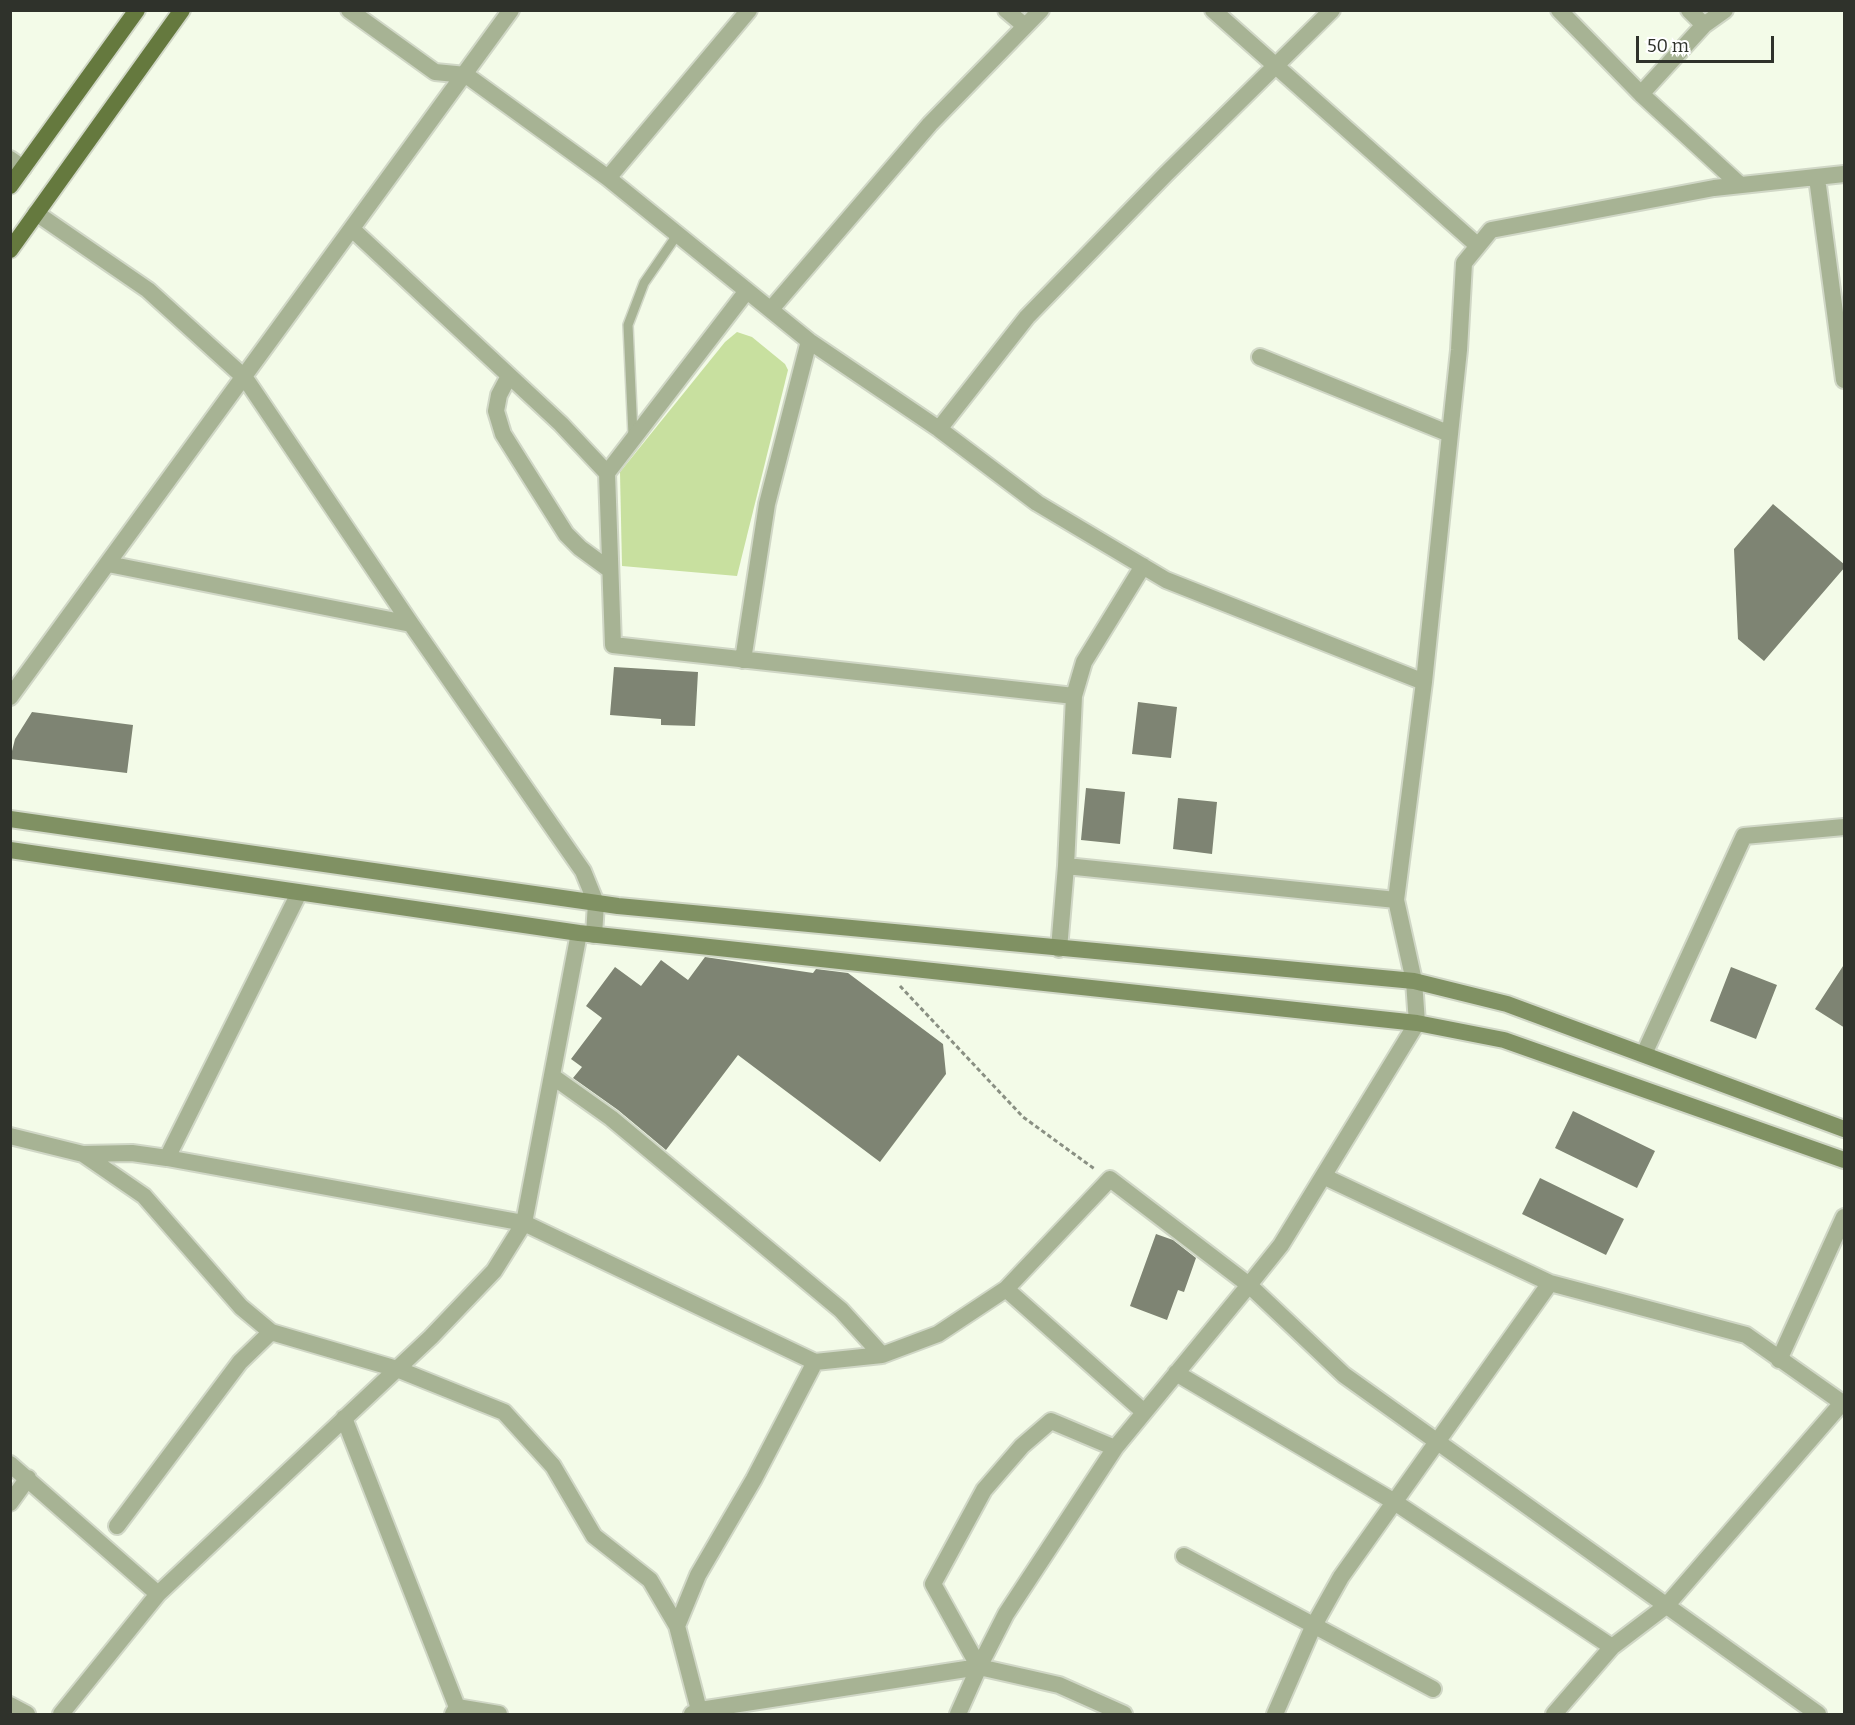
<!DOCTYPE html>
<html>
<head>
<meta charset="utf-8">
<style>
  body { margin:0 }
  #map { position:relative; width:1855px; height:1725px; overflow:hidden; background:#f3fbe8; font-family:Bitter,serif }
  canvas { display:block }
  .frame { position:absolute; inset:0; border:12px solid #2f322b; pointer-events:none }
  .scale { position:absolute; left:1636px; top:36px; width:138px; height:27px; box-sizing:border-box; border:3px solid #2f322b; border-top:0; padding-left:8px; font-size:18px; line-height:21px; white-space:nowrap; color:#2f322b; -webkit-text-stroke:4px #fff; paint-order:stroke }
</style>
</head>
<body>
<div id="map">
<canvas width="1855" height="1725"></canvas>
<div class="frame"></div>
<div class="scale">50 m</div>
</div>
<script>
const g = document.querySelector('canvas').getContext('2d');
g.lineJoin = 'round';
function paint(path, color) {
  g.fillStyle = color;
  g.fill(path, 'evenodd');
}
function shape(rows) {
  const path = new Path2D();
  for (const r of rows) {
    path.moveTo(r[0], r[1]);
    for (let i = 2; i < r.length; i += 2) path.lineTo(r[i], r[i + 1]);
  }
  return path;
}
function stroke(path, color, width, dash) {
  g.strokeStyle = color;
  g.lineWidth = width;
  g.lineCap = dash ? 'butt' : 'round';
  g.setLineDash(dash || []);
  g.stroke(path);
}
const green = shape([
  [737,332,752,337,785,364,788,370,737,576,622,566,620,472,725,342]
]);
const building = shape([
  [1773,504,1845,565,1845,567,1764,661,1738,639,1734,549],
  [614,667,698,672,695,726,661,725,661,719,610,715],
  [1138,702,1177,707,1171,758,1132,754],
  [32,712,133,725,127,773,10,759,15,739],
  [1086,788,1125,792,1120,844,1081,840],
  [1178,798,1217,802,1212,854,1173,849],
  [705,957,813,973,816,969,848,973,943,1044,946,1074,880,1162,738,1055,666,1150,618,1110,573,1078,582,1067,571,1059,602,1018,586,1006,615,967,641,986,661,960,688,980],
  [1845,963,1845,1028,1815,1009],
  [1731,967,1777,985,1756,1039,1710,1021],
  [1573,1111,1655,1151,1637,1188,1555,1148],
  [1540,1178,1624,1219,1606,1255,1522,1214],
  [1156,1234,1173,1240,1196,1258,1184,1292,1178,1290,1167,1320,1130,1306]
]);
const path = shape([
  [900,986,1023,1117,1096,1170]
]);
const service = shape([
  [633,435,628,325,644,283,677,235]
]);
const minor = shape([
  [349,10,435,72,466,75,608,178,809,341,939,429,1037,503,1166,580,1424,682],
  [1006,10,1025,26],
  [1213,10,1477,245],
  [1559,10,1641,94,1704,25,1725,10],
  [1689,10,1704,25],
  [1641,94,1740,185],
  [10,159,23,168],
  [608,178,749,10],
  [1817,178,1844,380],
  [36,213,148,290,245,378,411,624,583,871,596,903,594,935],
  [352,229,561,424,607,473],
  [746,292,607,473,613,645,1074,696],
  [772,308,930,124,1041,10],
  [1260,357,1450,434],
  [509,376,499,395,496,411,503,434,566,534,580,548,610,570],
  [939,429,1027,317,1165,175,1332,10],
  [108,564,411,624],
  [743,660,767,504,809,341],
  [10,697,511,10],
  [1066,866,1396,900],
  [1059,949,1066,866,1074,696,1084,662,1143,566],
  [1644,1054,1744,836,1844,827],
  [552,1076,611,1118,841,1310,882,1355],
  [10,1136,83,1154,144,1196,241,1307,271,1332,397,1369,504,1412,553,1466,594,1536,650,1580,677,1626,700,1714],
  [83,1154,132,1153,167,1158,524,1223,815,1362,882,1355,938,1334,1006,1289,1110,1179,1249,1285,1115,1448,1006,1614,979,1667],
  [167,1158,299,893],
  [1325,1177,1550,1283,1746,1335,1844,1404],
  [1006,1289,1144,1412],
  [1779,1360,1844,1217],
  [1176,1373,1393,1501,1612,1647],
  [344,1418,457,1707],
  [10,1464,158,1594],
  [10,1503,28,1478],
  [117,1526,240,1362,271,1332],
  [1184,1556,1433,1689],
  [677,1626,698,1575,754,1479,815,1362],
  [979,1667,933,1584,984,1490,1022,1446,1051,1421,1115,1448],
  [10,1705,27,1714],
  [61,1714,158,1594,431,1337,494,1271,524,1223,579,933],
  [453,1714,457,1707,499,1714],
  [692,1714,700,1710,979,1667],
  [958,1714,979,1667,1059,1685,1124,1714],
  [1275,1714,1313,1627,1341,1577,1550,1283],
  [1554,1714,1612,1647,1666,1606,1842,1403],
  [1818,1714,1344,1375,1249,1285,1281,1245,1417,1023,1414,981,1396,900,1424,682,1450,434,1459,350,1464,263,1491,230,1714,188,1844,174]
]);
const secondary = shape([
  [10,819,618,906,1414,981,1507,1004,1844,1129],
  [10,850,579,933,1417,1023,1504,1040,1844,1160]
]);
const primary = shape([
  [10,186,137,10],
  [10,250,182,10]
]);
paint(green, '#c8e09f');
paint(building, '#7e8473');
stroke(service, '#d0d7c6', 12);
stroke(minor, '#d0d7c6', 20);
stroke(secondary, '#d0d7c6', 20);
stroke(primary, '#d0d7c6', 20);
stroke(path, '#8a9083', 3, [4.5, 3]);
stroke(service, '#a7b394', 9);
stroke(minor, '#a7b394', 16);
stroke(secondary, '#809163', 16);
stroke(primary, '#65793e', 16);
</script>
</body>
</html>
